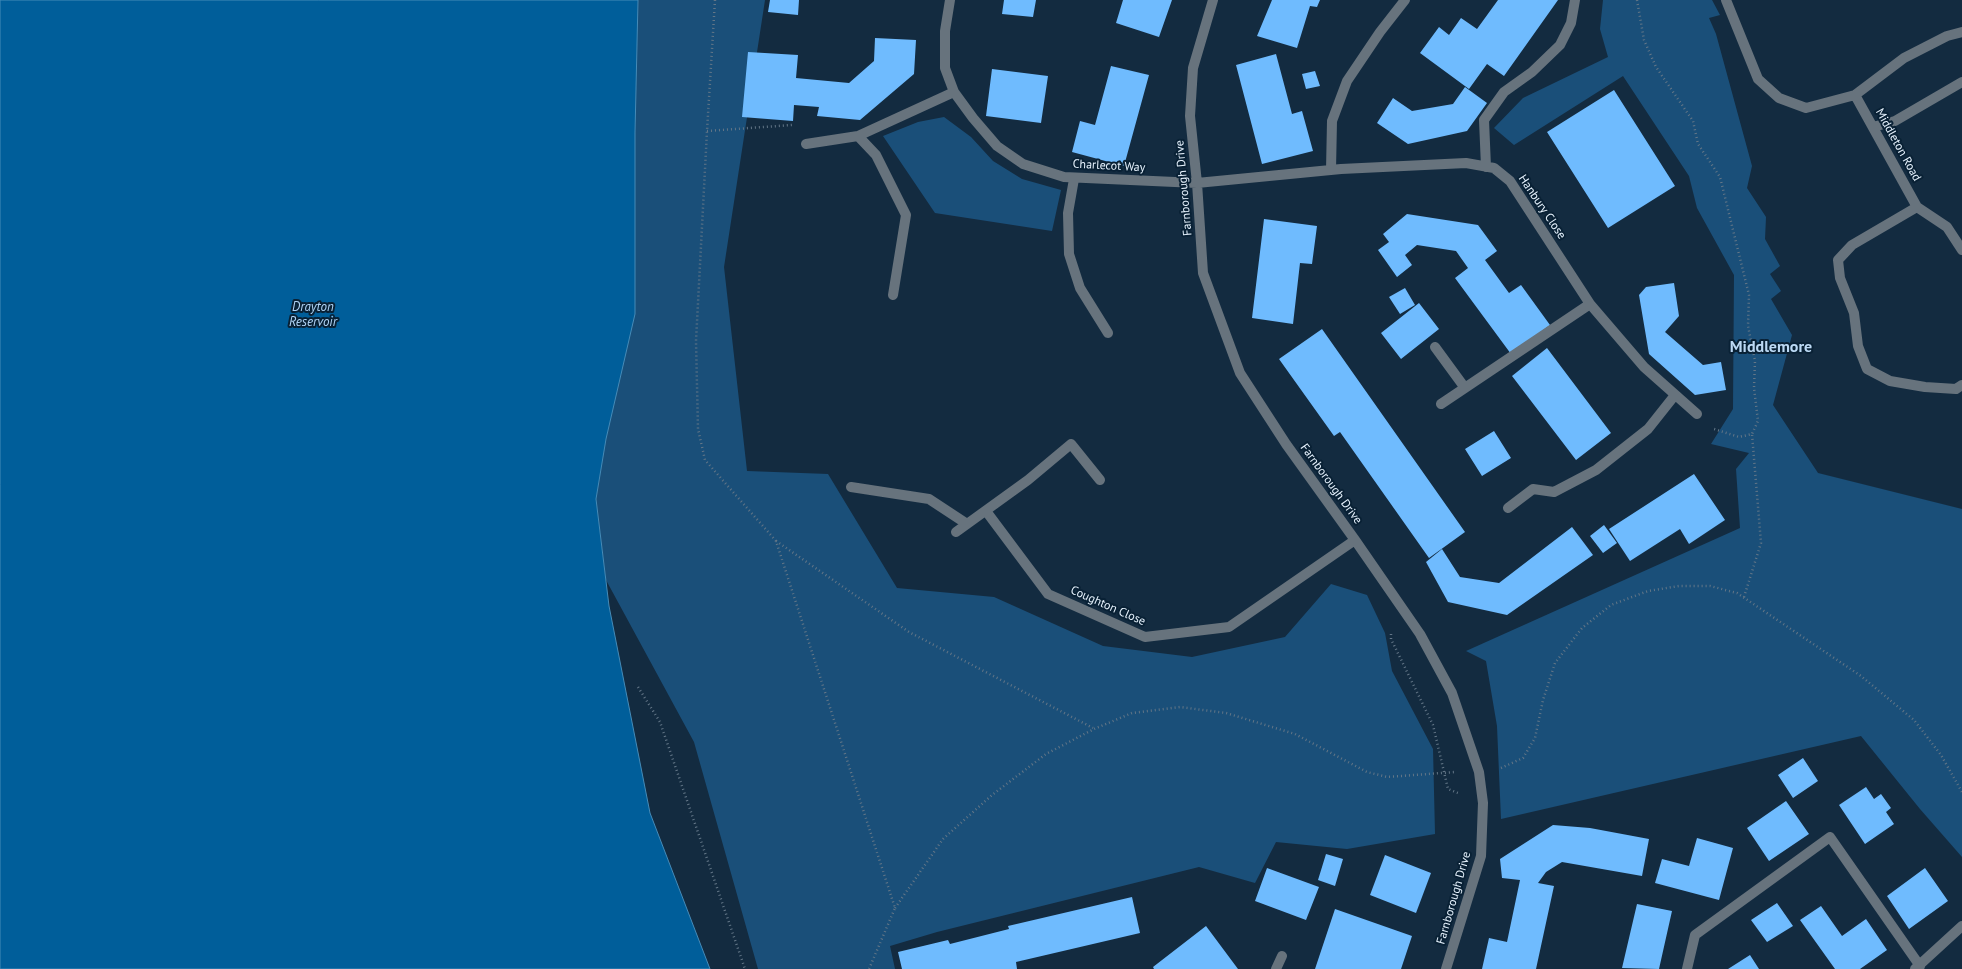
<!DOCTYPE html>
<html>
<head>
<meta charset="utf-8">
<style>
  body { margin:0 }
  canvas { display:block; background:#132b40 }
</style>
</head>
<body>
<canvas width="1962" height="969"></canvas>
<script>
const g = document.querySelector('canvas').getContext('2d');
g.lineJoin = 'round';
function paint(path, color) {
  g.fillStyle = color;
  g.fill(path, 'evenodd');
}
function shape(rows) {
  const path = new Path2D();
  for (const r of rows) {
    path.moveTo(r[0], r[1]);
    for (let i = 2; i < r.length; i += 2) path.lineTo(r[i], r[i + 1]);
  }
  return path;
}
function stroke(path, color, width, dash) {
  g.strokeStyle = color;
  g.lineWidth = width;
  g.lineCap = dash ? 'butt' : 'round';
  g.setLineDash(dash || []);
  g.stroke(path);
}
function write(font, color, halo, rows, align = 'center') {
  g.font = font + ' "PT Sans",sans-serif';
  g.lineWidth = 4;
  g.setLineDash([]);
  g.textBaseline = 'middle';
  g.strokeStyle = halo;
  g.fillStyle = color;
  for (const [text, x, y, turn = 0] of rows) {
    g.save();
    g.translate(x, y);
    g.rotate((+turn || 0) * Math.PI / 180);
    g.textAlign = isNaN(turn) ? turn : align;
    if (halo) g.strokeText(text, 0, 0);
    g.fillText(text, 0, 0);
    g.restore();
  }
}
const green = shape([
  [638,0,765,0,724,267,747,471,828,474,897,588,994,597,1103,646,1192,657,1285,637,1331,584,1367,595,1385,633,1392,671,1433,749,1435,834,1347,849,1276,842,1255,883,1199,867,937,932,890,946,895,969,758,969,694,742,606,580,596,499,606,439,635,133],
  [1603,0,1712,0,1720,15,1709,18,1716,34,1752,166,1747,188,1766,217,1765,239,1780,266,1770,274,1781,291,1771,299,1792,335,1773,405,1818,473,1962,509,1962,857,1920,809,1861,736,1501,819,1497,726,1486,661,1466,651,1740,528,1736,469,1749,453,1711,444,1733,409,1734,275,1697,208,1689,176,1623,76,1514,145,1494,128,1523,98,1608,57,1600,29],
  [944,117,971,137,993,161,1022,179,1061,190,1052,231,935,213,883,136,918,122]
]);
const water = shape([
  [0,0,638,0,635,133,635,314,606,439,596,499,609,606,650,813,710,969,0,969,0,0]
]);
const building = shape([
  [770,0,799,0,798,15,768,12],
  [1004,0,1036,0,1033,17,1002,14],
  [1123,0,1172,0,1159,37,1116,23],
  [1272,0,1320,0,1317,7,1310,6,1297,48,1257,36],
  [1498,0,1558,0,1504,76,1487,64,1469,89,1420,53,1439,27,1449,35,1461,18,1477,29],
  [875,38,916,40,914,74,860,120,817,116,819,107,794,105,793,121,742,117,748,52,798,55,796,78,849,83,874,61],
  [1276,54,1292,114,1302,111,1313,151,1262,164,1236,65],
  [1111,66,1149,75,1124,166,1072,152,1080,121,1095,125],
  [992,69,1048,76,1041,123,986,116],
  [1315,71,1320,86,1306,89,1302,74],
  [1465,87,1487,103,1467,131,1408,144,1377,123,1393,98,1412,111,1453,104],
  [1614,90,1675,186,1608,228,1547,132],
  [1407,214,1478,225,1497,251,1485,260,1509,293,1521,285,1550,325,1511,354,1455,278,1468,268,1456,251,1417,245,1405,255,1412,265,1397,277,1378,250,1389,242,1383,234],
  [1264,219,1317,226,1312,264,1300,263,1293,324,1252,318],
  [1674,283,1679,316,1665,332,1703,365,1721,362,1726,390,1695,395,1649,354,1639,295,1646,287],
  [1405,288,1415,305,1400,314,1389,297],
  [1419,303,1439,329,1401,359,1381,333],
  [1322,329,1465,532,1429,558,1340,432,1334,436,1279,359],
  [1547,348,1611,433,1576,460,1512,376],
  [1494,431,1511,458,1482,476,1465,449],
  [1694,474,1725,520,1689,544,1680,529,1630,561,1609,529],
  [1604,525,1617,543,1603,553,1590,536],
  [1572,527,1593,555,1507,615,1448,602,1426,562,1442,549,1460,577,1499,583],
  [1803,758,1818,781,1793,798,1778,775],
  [1866,787,1874,799,1881,794,1891,808,1886,812,1894,824,1865,844,1839,805],
  [1786,801,1809,834,1769,861,1747,828],
  [1553,825,1590,828,1649,839,1642,876,1562,862,1546,872,1538,883,1554,886,1536,969,1482,969,1489,938,1507,942,1520,880,1502,878,1500,859],
  [1697,838,1733,848,1719,900,1655,883,1662,859,1689,866],
  [1326,854,1343,859,1335,886,1318,880],
  [1385,855,1431,873,1416,913,1370,895],
  [1267,868,1319,887,1306,920,1255,901],
  [1925,868,1948,901,1909,929,1887,896],
  [1132,897,1140,933,1016,962,1017,969,902,969,898,952,948,940,950,944,1009,929,1008,926],
  [1777,903,1793,926,1767,942,1751,920],
  [1637,904,1672,911,1659,969,1622,968],
  [1821,906,1842,936,1866,919,1887,950,1860,969,1835,969,1800,920],
  [1335,909,1412,936,1401,969,1315,969],
  [1206,926,1238,969,1154,969,1153,967],
  [1750,955,1759,969,1728,969]
]);
const path = shape([
  [715,0,707,131,696,341,698,429,705,460,776,541,895,908,869,969],
  [1637,0,1644,40,1656,67,1693,121,1698,144,1720,177,1749,295,1748,326,1755,361,1754,388,1758,421,1752,434,1739,437,1714,429],
  [707,131,792,125],
  [776,541,909,632,1093,728],
  [1744,597,1761,543,1752,434],
  [1391,634,1391,639,1433,725,1448,789,1458,793],
  [638,687,660,722,745,969],
  [1501,768,1523,758,1535,738,1543,700,1555,663,1582,628,1611,605,1648,591,1679,586,1710,586,1737,593,1861,676,1914,720,1941,755,1962,792],
  [895,908,943,839,992,795,1046,754,1094,729,1132,713,1180,707,1226,713,1295,734,1367,772,1387,777,1455,772]
]);
const minor = shape([
  [950,0,945,31,945,68,954,92,973,118,997,146,1023,164,1064,177,1197,183,1341,169,1466,163,1494,168,1510,181,1590,304,1644,367,1697,414],
  [1213,0,1193,68,1190,116,1197,183,1203,273,1240,373,1286,444,1355,540,1420,634,1452,693,1479,772,1483,803,1481,856,1446,969],
  [1726,0,1758,79,1779,98,1806,108,1855,95,1904,58,1947,36,1962,32],
  [1855,95,1917,207,1947,227,1962,250],
  [1873,127,1895,121,1962,82],
  [858,136,876,155,906,215,893,295],
  [806,144,858,136,954,92],
  [1486,167,1484,120,1504,92,1532,72,1560,45,1571,23,1575,0],
  [1331,170,1332,121,1347,81,1380,32,1405,0],
  [1074,179,1068,213,1069,254,1080,288,1108,333],
  [1917,207,1852,245,1838,260,1840,278,1854,313,1858,346,1867,369,1890,381,1925,387,1956,389,1962,385],
  [1435,347,1465,388],
  [1441,404,1590,304],
  [851,487,929,499,967,524],
  [1508,508,1533,489,1554,492,1596,470,1648,429,1675,395],
  [986,511,1048,594,1145,637,1229,627,1355,540],
  [956,532,1028,480,1071,444,1100,480],
  [1276,969,1282,956],
  [1687,969,1695,935,1830,837,1920,966],
  [1915,969,1962,926]
]);
const streetNames = [
  ["Middleton Road",1898,145,61],
  ["Charlecot Way",1109,166,3],
  ["Farnborough Drive",1184,188,-95],
  ["Hanbury Close",1542,207,56],
  ["Farnborough Drive",1331,484,54],
  ["Coughton Close",1108,606,24],
  ["Farnborough Drive",1454,898,-74]
];
const waterNames = [
  ["Drayton",313,307],
  ["Reservoir",313,322]
];
const districtNames = [
  ["Middlemore",1771,347]
];
paint(green, '#1a4f79');
paint(water, '#005e9a');
stroke(water, '#458bb8', 1);
paint(building, '#6fbbfe');
stroke(path, '#637687', 2.5, [1, 3]);
stroke(minor, '#67737d', 10);
write('12px', '#e7f3fe', '#092135', streetNames);
write('italic 13px', '#afd3f5', '#092135', waterNames);
write('bold 16px', '#bcd9f4', '#092135', districtNames);
</script>
</body>
</html>
